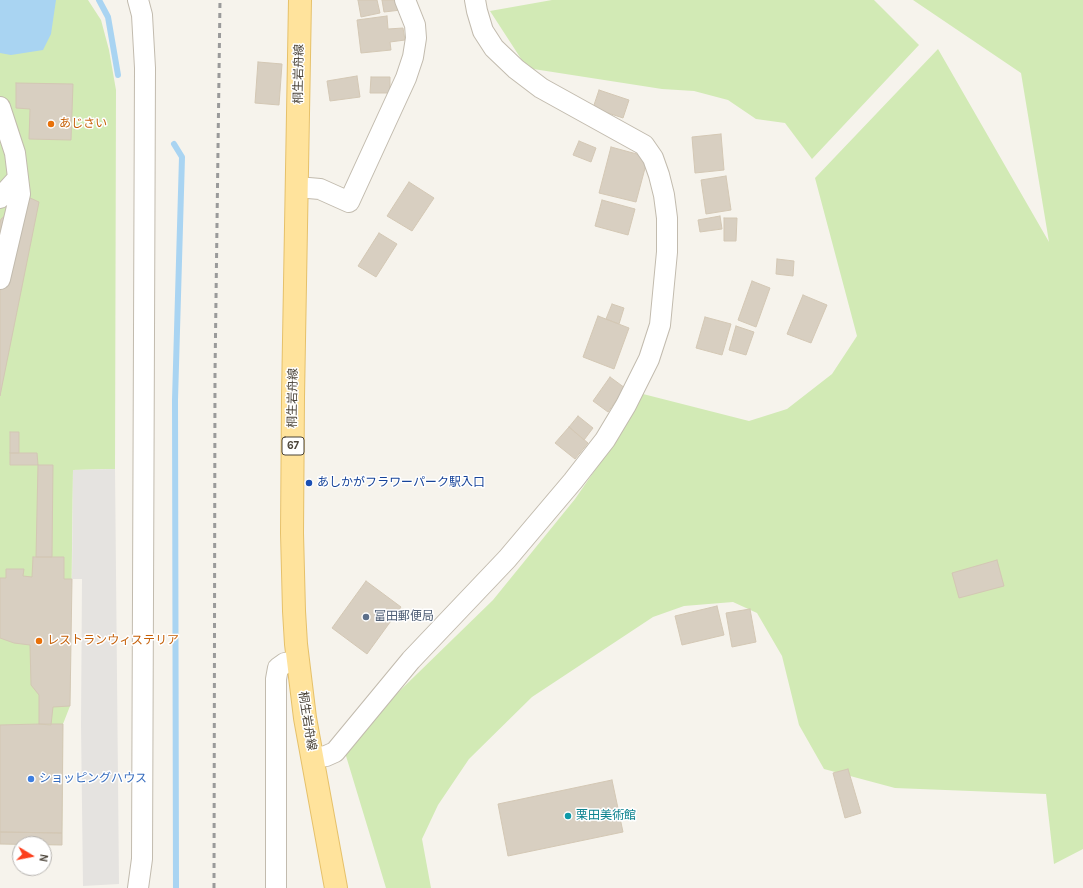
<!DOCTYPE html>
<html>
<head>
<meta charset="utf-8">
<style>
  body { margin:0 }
  #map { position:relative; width:1083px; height:888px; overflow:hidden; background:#f6f3ec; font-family:Karla,sans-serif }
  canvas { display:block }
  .north { position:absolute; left:12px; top:836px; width:40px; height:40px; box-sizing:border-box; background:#fff; border:1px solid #b7b4b0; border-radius:50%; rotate:100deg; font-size:11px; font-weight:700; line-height:16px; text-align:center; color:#4b4439 }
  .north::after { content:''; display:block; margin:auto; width:14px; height:18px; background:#fc3f1d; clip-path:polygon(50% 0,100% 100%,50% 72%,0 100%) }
</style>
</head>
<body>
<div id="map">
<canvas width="1083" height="888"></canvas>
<div class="north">N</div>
</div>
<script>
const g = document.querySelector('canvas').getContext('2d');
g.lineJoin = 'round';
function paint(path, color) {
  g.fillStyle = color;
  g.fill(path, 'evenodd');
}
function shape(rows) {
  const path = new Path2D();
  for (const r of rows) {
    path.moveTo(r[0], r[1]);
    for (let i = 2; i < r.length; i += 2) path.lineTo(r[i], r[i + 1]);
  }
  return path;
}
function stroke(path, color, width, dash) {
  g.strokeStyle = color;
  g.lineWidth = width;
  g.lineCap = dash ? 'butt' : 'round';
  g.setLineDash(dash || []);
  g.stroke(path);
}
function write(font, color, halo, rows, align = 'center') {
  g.font = font + ' Karla,"Noto Sans JP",sans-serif';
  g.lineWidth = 3;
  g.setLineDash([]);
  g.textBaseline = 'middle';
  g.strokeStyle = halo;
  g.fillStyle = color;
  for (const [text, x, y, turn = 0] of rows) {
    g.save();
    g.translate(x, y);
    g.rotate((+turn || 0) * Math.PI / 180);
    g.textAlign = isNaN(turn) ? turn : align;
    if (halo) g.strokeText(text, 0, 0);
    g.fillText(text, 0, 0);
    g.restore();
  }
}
const green = shape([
  [0,0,88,0,101,20,109,50,116,90,115,469,73,470,70,706,63,724,62,845,0,844],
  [552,0,874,0,919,45,812,159,785,123,756,119,728,100,694,91,662,89,527,68,490,11],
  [913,0,1083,0,1083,849,1054,864,1046,794,895,788,824,769,799,725,782,656,757,613,733,602,684,606,653,617,532,697,469,759,438,805,422,839,431,888,386,888,343,746,493,600,575,499,613,444,643,394,749,421,787,409,832,374,857,336,815,178,938,49,1049,242,1021,73]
]);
const parking = shape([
  [115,469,119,884,83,886,81,725,82,579,72,579,73,470]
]);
const water = shape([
  [0,0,56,0,51,34,43,50,11,55,0,53]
]);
const stream = shape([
  [99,0,108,17,118,75],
  [174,144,182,157,175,400,176,888]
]);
const building = shape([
  [358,0,377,0,380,13,361,17,358,0],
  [382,0,400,0,401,10,384,12,382,0],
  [387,16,388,29,403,28,405,40,390,42,391,50,361,53,357,20,387,16],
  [258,62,282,64,279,105,255,103,258,62],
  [357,76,360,97,330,101,327,81,357,76],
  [371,77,390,77,390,93,370,93,371,77],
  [16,83,73,84,71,140,29,139,30,109,16,108,16,83],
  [599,90,629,100,623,118,593,108,599,90],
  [721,134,724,170,695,173,692,137,721,134],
  [579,141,596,148,591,162,573,155,579,141],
  [611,147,648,157,636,202,599,193,611,147],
  [726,176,731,210,706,214,701,180,726,176],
  [409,182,434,198,412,231,387,216,409,182],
  [28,197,39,202,0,396,0,223,1,219,28,197],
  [602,200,635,209,628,235,595,226,602,200],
  [720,216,722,229,700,232,698,220,720,216],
  [724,218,737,218,736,241,724,241,724,218],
  [379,233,397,244,376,277,358,266,379,233],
  [777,259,794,261,793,276,776,274,777,259],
  [752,281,770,288,756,327,738,320,752,281],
  [803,295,827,305,811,343,787,334,803,295],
  [612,304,624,308,619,324,606,319,612,304],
  [598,316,629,328,614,369,583,357,598,316],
  [705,317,731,324,722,355,696,348,705,317],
  [736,326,754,332,746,355,729,350,736,326],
  [610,377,625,388,608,412,593,401,610,377],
  [578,416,593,428,584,440,569,427,578,416],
  [569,427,588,443,575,459,555,443,569,427],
  [10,432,19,432,19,453,10,453,10,432],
  [10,453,37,453,38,465,10,465,10,453],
  [38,465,53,465,52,557,36,557,38,465],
  [33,557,64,557,64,579,72,579,70,706,53,707,51,725,39,724,39,695,31,685,30,645,14,643,0,638,0,578,6,578,6,569,24,569,23,576,32,577,33,557],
  [997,560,1004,586,959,598,952,573,997,560],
  [366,581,401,607,367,654,332,628,366,581],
  [717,606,724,635,682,645,675,616,717,606],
  [750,609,756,642,732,647,726,613,750,609],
  [39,724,63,724,62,833,0,832,0,725,39,724],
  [848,769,861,813,845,818,833,773,848,769],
  [612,780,623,832,508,856,498,804,612,780],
  [0,832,62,833,62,845,0,844,0,832]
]);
const minor = shape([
  [138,0,142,15,145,68,142,859,138,888],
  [0,107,15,153,20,194,0,279],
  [297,187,320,189,349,202,406,78,413,57,416,38,415,25,405,0],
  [0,198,18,178],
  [313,758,326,756,335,752,411,660,507,559,573,481,605,440,626,405,649,359,660,325,667,252,667,218,664,195,659,175,653,158,644,145,541,88,516,69,494,48,483,31,477,11,475,0],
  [276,888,276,679,278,668,285,663,298,661]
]);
const major = shape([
  [300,0,293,397,292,533,294,611,296,644,305,718,336,888]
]);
const rail = shape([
  [214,888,215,374,220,0]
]);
const markers = [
  [51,124,4,"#e8710a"],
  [309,483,4,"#1a4fb4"],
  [366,617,4,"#5c6f8a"],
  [39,641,4,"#e8710a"],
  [31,779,4,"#3f7fe0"],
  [568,816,4,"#0f9aa8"]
];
const shields = [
  [293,446,22]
];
const shieldNames = [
  ["67",293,446]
];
const streetNames = [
  ["桐生岩舟線",299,74,-89],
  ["桐生岩舟線",293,398,-89],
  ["桐生岩舟線",307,721,81]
];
const foodNames = [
  ["あじさい",59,124],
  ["レストランウィステリア",47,641]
];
const transitNames = [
  ["あしかがフラワーパーク駅入口",317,483]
];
const serviceNames = [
  ["富田郵便局",374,617]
];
const shopNames = [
  ["ショッピングハウス",39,779]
];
const cultureNames = [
  ["栗田美術館",576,816]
];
paint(green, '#d2eab5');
paint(parking, '#e5e3e0');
paint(water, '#a9d4f2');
stroke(stream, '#a9d4f2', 6);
paint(building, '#d8cfc1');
stroke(building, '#d3c7b4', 1);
stroke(minor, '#c2bbae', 22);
stroke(major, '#e6c16a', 24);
stroke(minor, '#fff', 20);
stroke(major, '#ffe39c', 22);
stroke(rail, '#9a9a9a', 3, [5, 5]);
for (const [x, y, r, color] of markers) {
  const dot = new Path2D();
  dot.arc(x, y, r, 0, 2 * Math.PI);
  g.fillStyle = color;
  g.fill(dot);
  stroke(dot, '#fff', 1.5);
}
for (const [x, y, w] of shields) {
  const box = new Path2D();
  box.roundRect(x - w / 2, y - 9, w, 18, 3);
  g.fillStyle = '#fff';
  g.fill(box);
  stroke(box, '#4b4439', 1);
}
write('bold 11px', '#4b4439', null, shieldNames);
write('12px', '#4b4439', '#fff', streetNames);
write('12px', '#c56008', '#fff', foodNames, 'left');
write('12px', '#164399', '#fff', transitNames, 'left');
write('12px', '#4e5e75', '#fff', serviceNames, 'left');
write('12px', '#366cbe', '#fff', shopNames, 'left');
write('12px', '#0d838f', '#fff', cultureNames, 'left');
</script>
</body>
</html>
